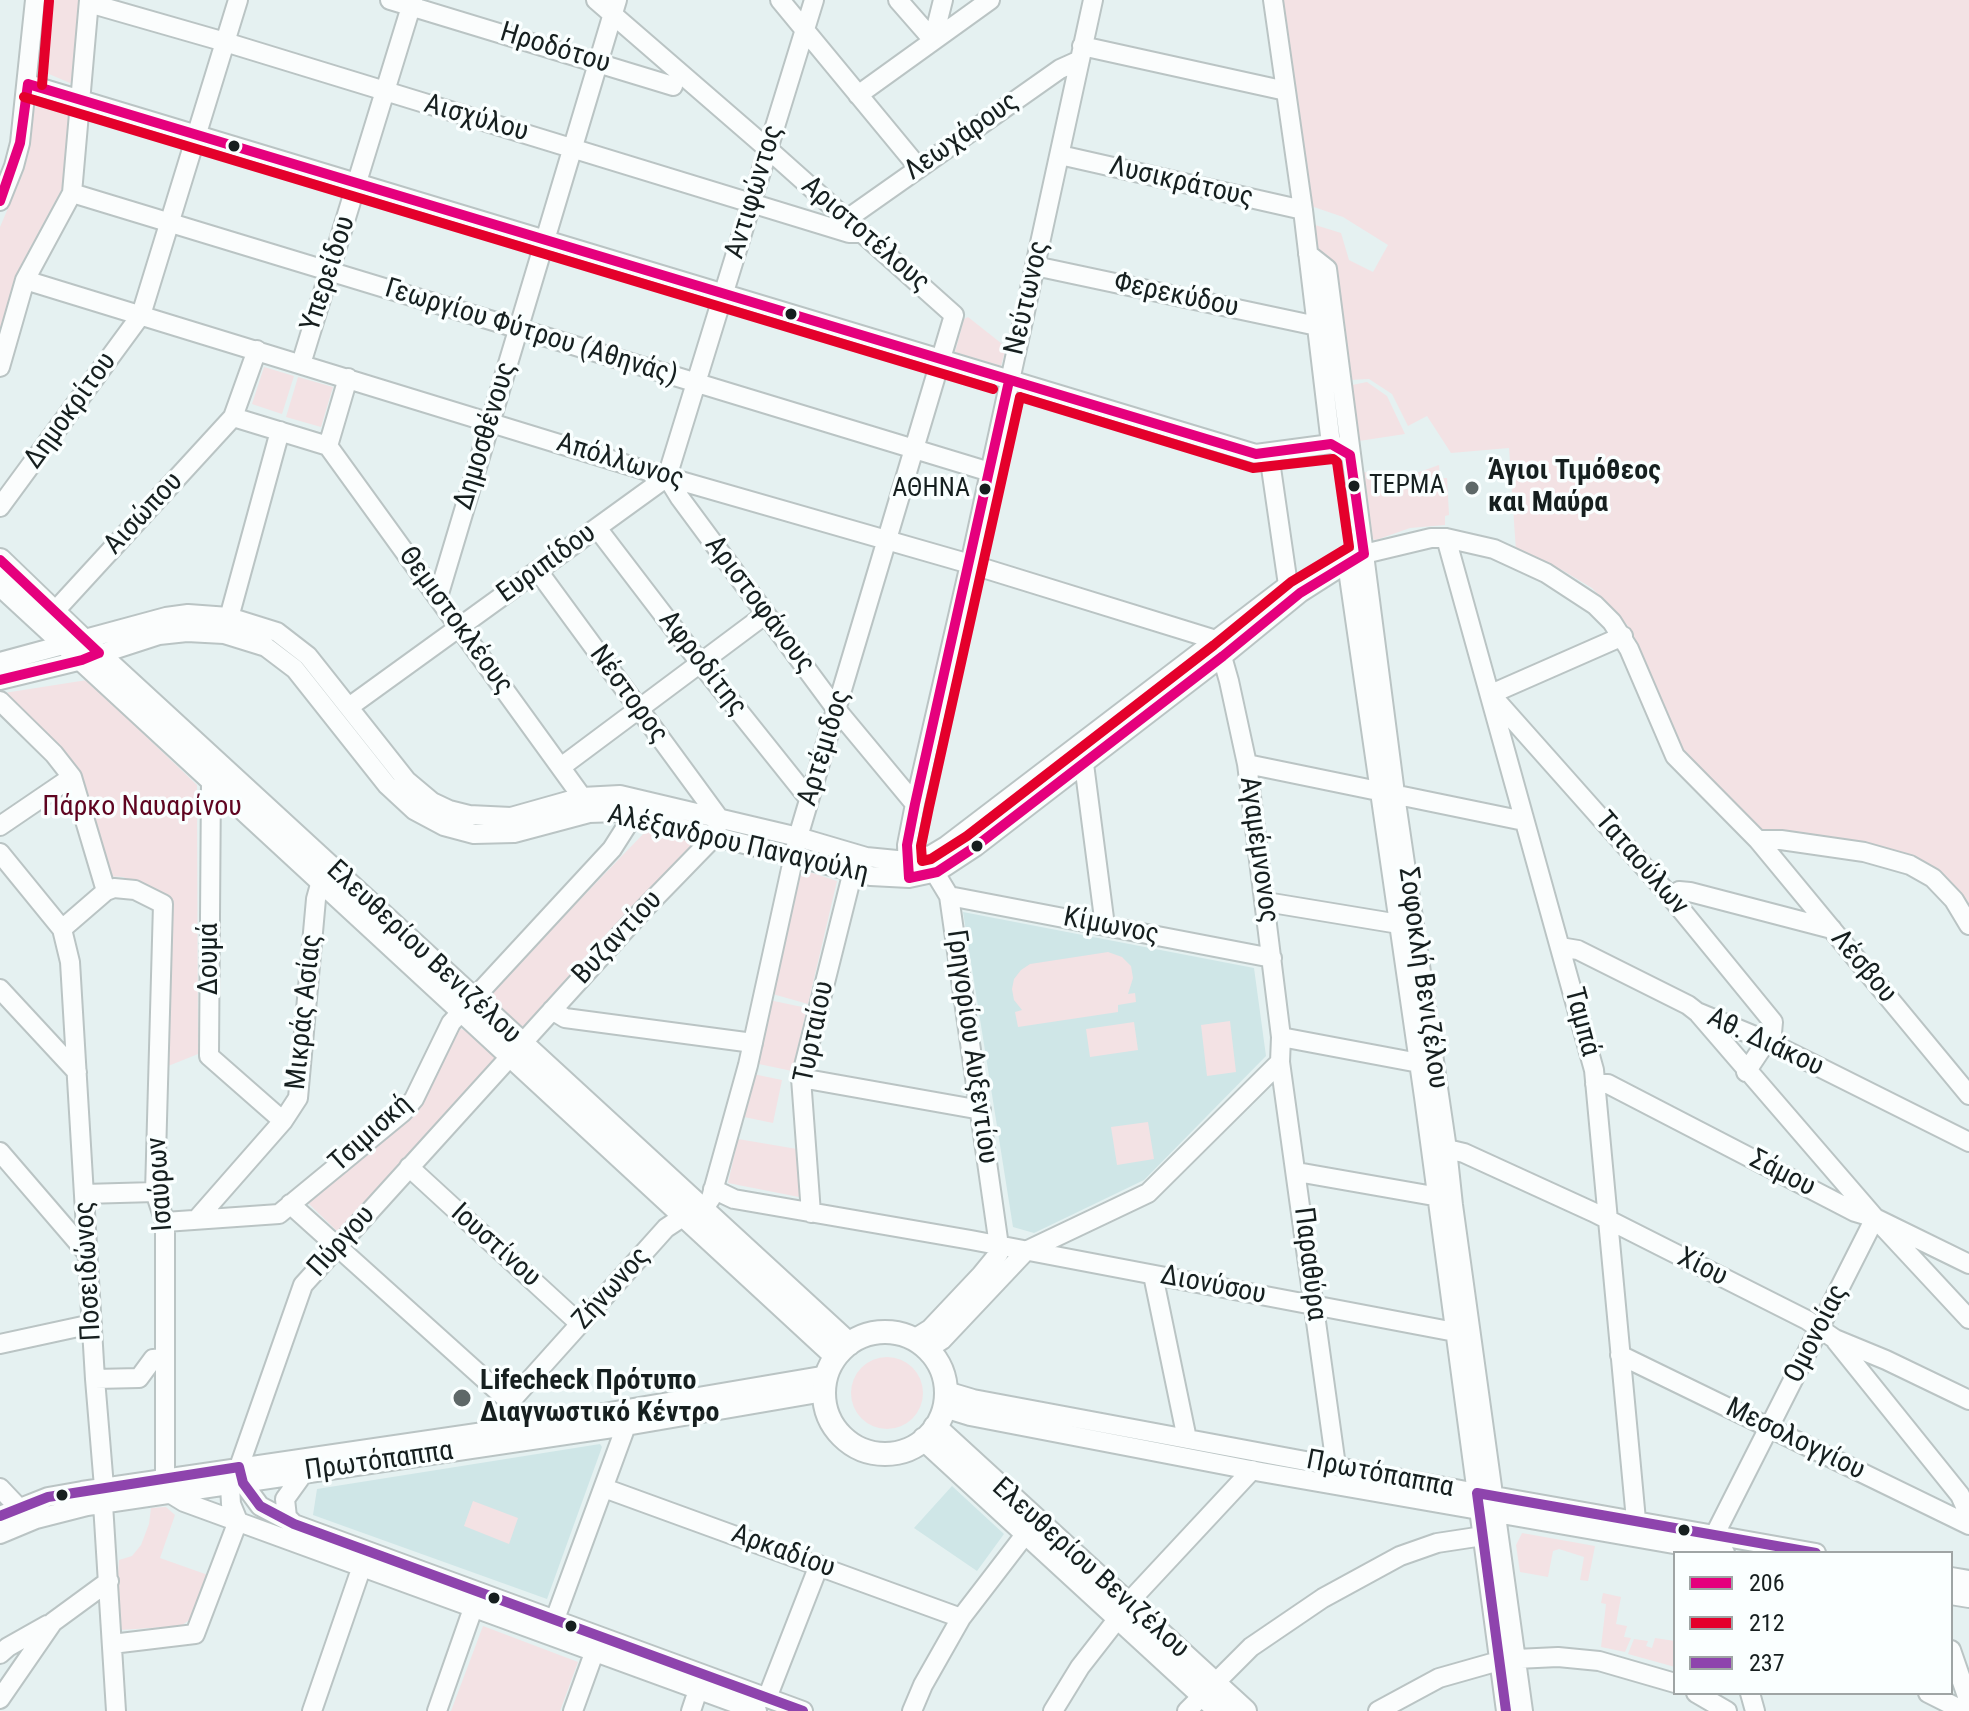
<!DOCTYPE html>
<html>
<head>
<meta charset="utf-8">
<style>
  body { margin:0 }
  #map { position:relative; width:1969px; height:1711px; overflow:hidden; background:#e5f1f1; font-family:"Roboto Condensed",sans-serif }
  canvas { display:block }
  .legend { position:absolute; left:1673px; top:1551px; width:280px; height:144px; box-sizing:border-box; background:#faffff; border:2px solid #9fa5a5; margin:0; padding:10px 14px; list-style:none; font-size:24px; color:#161f1f }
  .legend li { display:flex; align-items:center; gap:16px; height:40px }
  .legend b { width:40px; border:2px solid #9fa5a5 }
</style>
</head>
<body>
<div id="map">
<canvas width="1969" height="1711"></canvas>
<ul class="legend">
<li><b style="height:10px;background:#e5007d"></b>206</li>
<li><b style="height:10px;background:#e4002b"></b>212</li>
<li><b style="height:10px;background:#8e44ad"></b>237</li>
</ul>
</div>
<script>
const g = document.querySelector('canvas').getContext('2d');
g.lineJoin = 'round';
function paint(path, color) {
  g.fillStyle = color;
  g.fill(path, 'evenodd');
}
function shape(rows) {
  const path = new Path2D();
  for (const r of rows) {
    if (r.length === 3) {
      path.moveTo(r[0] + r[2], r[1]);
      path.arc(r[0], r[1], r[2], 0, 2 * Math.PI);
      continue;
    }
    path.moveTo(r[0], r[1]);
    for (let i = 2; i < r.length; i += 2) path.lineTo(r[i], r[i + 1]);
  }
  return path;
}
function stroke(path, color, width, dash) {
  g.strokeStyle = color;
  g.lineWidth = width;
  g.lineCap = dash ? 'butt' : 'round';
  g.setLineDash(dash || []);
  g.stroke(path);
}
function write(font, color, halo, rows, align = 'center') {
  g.font = font + ' "Roboto Condensed",sans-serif';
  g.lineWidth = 7;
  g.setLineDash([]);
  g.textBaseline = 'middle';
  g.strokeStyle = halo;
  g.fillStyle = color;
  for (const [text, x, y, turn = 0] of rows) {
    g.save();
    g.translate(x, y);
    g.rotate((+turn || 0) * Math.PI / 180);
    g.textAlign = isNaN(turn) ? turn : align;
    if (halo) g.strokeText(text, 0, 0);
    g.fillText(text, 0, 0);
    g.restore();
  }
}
const built = shape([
  [963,912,1254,968,1266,1056,1144,1180,1034,1233,1013,1227],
  [600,1444,602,1447,547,1599,313,1515,317,1489],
  [952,1486,1004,1534,977,1571,914,1528]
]);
const green = shape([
  [45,0,79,0,74,81,70,83,42,71],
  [1283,0,1969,0,1969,906,1952,883,1924,861,1855,842,1765,835,1687,757,1627,625,1592,588,1562,570,1516,551,1509,448,1451,453,1427,416,1408,426,1392,394,1369,379,1349,380,1331,259,1314,246,1312,224,1341,233,1349,260,1373,272,1388,245,1343,217,1311,206],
  [49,100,69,105,72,110,65,183,21,265,0,337,0,227,23,173,33,112,39,102],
  [968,317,1006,347,1001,366,955,352,964,319],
  [264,367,294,376,282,414,252,404],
  [298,377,333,387,321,427,286,417],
  [1367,382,1387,396,1405,434,1359,441,1352,385],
  [1439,465,1440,478,1447,478,1449,515,1445,516,1445,525,1410,528,1376,540,1372,539,1361,472,1408,476],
  [87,680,197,785,198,1054,163,1068,171,898,123,877,105,876,77,773,4,693],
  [646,831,698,842,526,1031,487,996],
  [797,868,837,881,808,1004,769,993],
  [1108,952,1122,957,1131,966,1133,978,1128,994,1135,993,1136,1002,1118,1005,1118,1012,1018,1027,1015,1012,1022,1010,1014,1000,1012,989,1014,979,1021,970,1030,964],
  [769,1000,807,1008,792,1071,754,1063],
  [1230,1021,1236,1072,1207,1076,1201,1025],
  [1134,1022,1138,1050,1090,1057,1086,1029],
  [458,1028,472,1033,491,1050,496,1061,340,1234,305,1200,412,1115],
  [753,1074,782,1080,773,1123,744,1117],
  [1148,1122,1154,1159,1117,1165,1111,1127],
  [738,1139,797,1149,802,1192,799,1197,728,1183],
  [887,1393,36],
  [473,1501,518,1518,509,1544,464,1526],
  [166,1507,175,1515,160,1558,208,1575,192,1618,181,1626,120,1630,117,1589,119,1560,132,1556,141,1545,149,1524,151,1508],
  [1522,1533,1595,1546,1588,1581,1580,1580,1584,1557,1559,1549,1553,1551,1548,1577,1520,1572,1516,1545],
  [1603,1593,1621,1597,1616,1624,1627,1626,1624,1637,1631,1638,1625,1652,1601,1647,1606,1604,1601,1603],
  [483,1626,578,1662,560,1711,451,1711],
  [1655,1638,1675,1641,1675,1667,1628,1654,1634,1639,1648,1641,1646,1646,1652,1648]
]);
const minor = shape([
  [390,0,673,86],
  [780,0,918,167],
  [898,0,933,40],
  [1273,0,1303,210,1331,444],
  [89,3,225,42,849,233,862,233],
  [933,40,943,0],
  [1082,46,1286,91],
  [28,84,1256,454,1331,444,1340,447,1350,455],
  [858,95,990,0],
  [1060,155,1303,210],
  [72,193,990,472],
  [0,201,14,166,20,143,35,0],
  [847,219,1060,69,1080,60],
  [1308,254,1327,269,1397,809,1447,1149,1453,1205,1523,1711],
  [1035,266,1317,326],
  [25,280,667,477,970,564,1216,640],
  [301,364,413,0],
  [0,367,25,280,72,193,89,0],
  [233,417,328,446],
  [328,446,582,797],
  [328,446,348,378],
  [1269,454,1288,585,1296,590],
  [667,477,814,0],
  [667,477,680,498,836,709,915,804],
  [0,507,141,315,238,0],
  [597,528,701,664,809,799],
  [1446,538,1594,1070,1636,1520],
  [1347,563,1424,1097,1506,1711],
  [438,597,617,0],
  [55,611,233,417,257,350],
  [227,625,280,431],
  [1219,646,1229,681,1247,764,1281,1037,1280,1062,1336,1466],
  [0,662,166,617,188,614,229,617,277,632,308,656,407,781,432,802,449,810,469,815,511,817,582,797,620,795,798,837,866,857,907,861,931,855,946,846,1288,585],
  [0,680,82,660,159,635,187,632,224,634,266,647,295,669,387,785,414,810,444,826,474,834,514,833,589,813,618,812,871,876,909,878,937,872,975,847,1223,656,1300,593,1336,570,1364,554,1431,538,1446,538,1494,549,1546,573,1595,605,1612,622,1629,649,1675,756,1758,840,1969,1095],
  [1491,694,1623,636],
  [1494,698,1670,896,1773,1022,1772,1033,1746,1072],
  [0,701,54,754,72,777,106,891],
  [349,707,667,477],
  [1078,755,1084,764,1105,926],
  [1247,764,1524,821],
  [561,767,766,614],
  [218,772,211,780,209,1056,283,1121],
  [0,826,72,777],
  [1758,840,1781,840,1864,852,1910,865,1933,878,1954,900,1969,925],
  [0,853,62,929,70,962,95,1379,104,1487,103,1504,116,1711],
  [908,873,907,845,915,804,970,564,1093,0],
  [949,896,1272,958],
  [1670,896,1679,891,1690,892,1832,929],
  [1266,902,1399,924],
  [62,929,106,891,114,888,135,890,163,904,155,1192,165,1222,165,1477],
  [1560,947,1578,950,1688,1005,1697,1012,1767,1041,1969,1142],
  [0,989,77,1072],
  [552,1010,565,1018,753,1043],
  [1699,1014,1875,1218,1969,1319],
  [1281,1037,1419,1063],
  [801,1078,981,1110],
  [1595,1084,1608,1084,1855,1212,1875,1218,1969,1264],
  [1438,1151,1447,1149,1464,1153,1593,1212,1807,1320,1835,1339,1886,1360,1969,1400],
  [0,1152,87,1253],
  [409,1167,580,1324],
  [1297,1172,1445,1198],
  [713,1189,734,1199,971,1240,1455,1332],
  [84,1194,155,1192],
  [290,1204,510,1402,512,1411],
  [811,1213,801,1078,856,859],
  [197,1219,283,1121,298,1098,316,899,321,881,328,871],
  [165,1222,279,1214,403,1112,414,1099,451,1023,612,849,633,816],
  [1153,1275,1187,1439],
  [914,1339,930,1329,981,1275,999,1253,999,1246,949,896,929,863],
  [1836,1341,1960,1495,1969,1515],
  [0,1344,92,1324],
  [928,1349,942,1340,1026,1251,1148,1193,1280,1062],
  [1620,1355,1969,1525],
  [95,1379,139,1378,153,1359,165,1358],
  [946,1391,973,1399,1477,1493,1816,1553],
  [510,1402,666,1228,684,1216,703,1210,711,1198,748,1065,798,837,954,315,768,149,596,0],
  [944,1408,970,1416,1261,1472,1725,1553],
  [240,1472,243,1483,260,1506,294,1524,803,1711],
  [0,1488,19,1508],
  [604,1488,961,1618],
  [171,1494,184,1502,757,1711],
  [0,1516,48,1497,82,1491,545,1423,827,1375],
  [238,1521,231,1504,230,1485,239,1467,303,1285,644,909,715,836,719,818,538,571],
  [294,1524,287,1517,285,1499,303,1474],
  [0,1534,36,1519,87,1506,626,1426,824,1392],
  [1710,1544,1875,1218],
  [1951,1577,1969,1580],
  [1951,1595,1969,1598],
  [1128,1603,1252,1470],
  [555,1619,626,1426],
  [112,1644,195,1634,238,1521],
  [1951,1650,1969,1702],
  [0,1654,8,1647,47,1625],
  [1516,1659,1558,1657,1599,1661,1675,1683],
  [1696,1693,1727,1711],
  [1750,1693,1755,1711],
  [1928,1693,1964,1711],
  [767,1698,819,1565],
  [0,1699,53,1622,109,1581],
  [312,1711,362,1566],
  [437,1711,477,1597],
  [573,1711,598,1642],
  [691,1711,698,1690],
  [912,1711,923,1685,961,1618,1034,1523],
  [1053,1711,1080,1667,1119,1617],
  [1187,1711,1251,1647,1323,1598,1400,1556,1437,1543,1483,1536],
  [1378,1711,1439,1678,1499,1661]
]);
const major = shape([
  [0,560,82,639,849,1344],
  [0,584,836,1356],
  [885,1393,61],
  [935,1427,1245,1711],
  [924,1439,1220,1711]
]);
const bus1 = shape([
  [28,84,1256,454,1331,444,1350,455,1364,554,1300,593,1223,656,975,847,937,872,909,878,907,845,915,804,1009,381],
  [0,201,20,143,28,84],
  [0,560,99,653,82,660,0,680]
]);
const bus2 = shape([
  [42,85,49,1],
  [24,97,993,389],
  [1020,397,1253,468,1333,459,1337,462,1349,547,1291,582,1214,645,967,836,931,859,922,861,921,846,929,807,1020,397]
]);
const bus3 = shape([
  [0,1516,48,1497,239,1467,243,1483,260,1506,294,1524,803,1711],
  [1506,1711,1477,1493,1816,1553]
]);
const markers = [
  [234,146,7,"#161f1f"],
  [791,314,7,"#161f1f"],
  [1354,486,7,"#161f1f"],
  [1472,488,8,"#5e6868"],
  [985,489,7,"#161f1f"],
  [977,846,7,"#161f1f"],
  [462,1398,10,"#5e6868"],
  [62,1495,7,"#161f1f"],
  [1684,1530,7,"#161f1f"],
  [494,1598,7,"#161f1f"],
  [571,1626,7,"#161f1f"]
];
const busNames = [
  ["ΤΕΡΜΑ",1369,486],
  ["ΑΘΗΝΑ",970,489,"right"]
];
const streetNames = [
  ["Ηροδότου",555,49,17],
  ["Αισχύλου",476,119,16],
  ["Λεωχάρους",962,137,-35],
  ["Λυσικράτους",1181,183,13],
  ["Αντιφώντος",755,192,-73],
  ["Αριστοτέλους",865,235,41],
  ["Υπερείδου",329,274,-72],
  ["Φερεκύδου",1176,296,12],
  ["Νεύτωνος",1028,298,-77],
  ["Γεωργίου Φύτρου (Αθηνάς)",531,333,17],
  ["Δημοκρίτου",71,411,-54],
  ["Δημοσθένους",486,436,-73],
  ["Απόλλωνος",620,462,17],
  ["Αισώπου",144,514,-47],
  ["Ευριπίδου",547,564,-36],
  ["Αριστοφάνους",759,605,53],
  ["Θεμιστοκλέους",455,621,54],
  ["Αφροδίτης",702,664,52],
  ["Νέστορος",628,695,54],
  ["Αρτέμιδος",825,748,-73],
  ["Αλέξανδρου Παναγούλη",738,845,13],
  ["Αγαμέμνονος",1258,850,82],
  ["Ταταούλων",1641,864,49],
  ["Κίμωνος",1111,927,11],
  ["Βυζαντίου",618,938,-47],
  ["Ελευθερίου Βενιζέλου",423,953,43],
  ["Δουμά",210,959,-90],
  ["Λέσβου",1863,967,50],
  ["Σοφοκλή Βενιζέλου",1422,978,82],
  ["Μικράς Ασίας",305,1012,-84],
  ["Ταμπά",1581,1022,75],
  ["Τυρταίου",815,1032,-78],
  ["Αθ. Διάκου",1765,1043,25],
  ["Γρηγορίου Αυξεντίου",971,1047,82],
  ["Τσιμισκή",371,1134,-42],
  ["Σάμου",1782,1174,27],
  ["Ισαύρων",161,1184,-94],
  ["Πύργου",342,1242,-48],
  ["Ιουστίνου",495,1246,42],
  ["Παραθύρα",1309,1264,83],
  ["Χίου",1702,1268,26],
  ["Ποσειδώνος",89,1271,-93],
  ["Διονύσου",1213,1286,11],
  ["Ζήνωνος",612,1289,-48],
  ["Ομονοίας",1817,1334,-63],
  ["Μεσολογγίου",1795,1440,26],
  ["Πρωτόπαππα",379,1462,-8],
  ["Πρωτόπαππα",1380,1475,11],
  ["Αρκαδίου",783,1552,20],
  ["Ελευθερίου Βενιζέλου",1090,1569,42]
];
const poiNames = [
  ["Άγιοι Τιμόθεος",1488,472],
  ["και Μαύρα",1488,504],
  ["Lifecheck Πρότυπο",480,1382],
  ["Διαγνωστικό Κέντρο",480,1414]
];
const parkNames = [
  ["Πάρκο Ναυαρίνου",142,808]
];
paint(built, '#cfe6e7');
paint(green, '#f3e2e4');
stroke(minor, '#bac4c4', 22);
stroke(major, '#bac4c4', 26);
stroke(minor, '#fbfdfd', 18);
stroke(major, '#fbfdfd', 22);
stroke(bus1, '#e5007d', 10);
stroke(bus2, '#e4002b', 10);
stroke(bus3, '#8e44ad', 10);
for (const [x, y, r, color] of markers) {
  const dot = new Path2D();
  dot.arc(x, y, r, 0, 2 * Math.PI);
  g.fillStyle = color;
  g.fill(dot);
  stroke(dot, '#faffff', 3);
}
write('26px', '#161f1f', '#faffff', busNames, 'left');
write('28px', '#161f1f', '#faffff', streetNames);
write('bold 28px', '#161f1f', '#faffff', poiNames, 'left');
write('28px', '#5f0521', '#faffff', parkNames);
</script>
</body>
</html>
